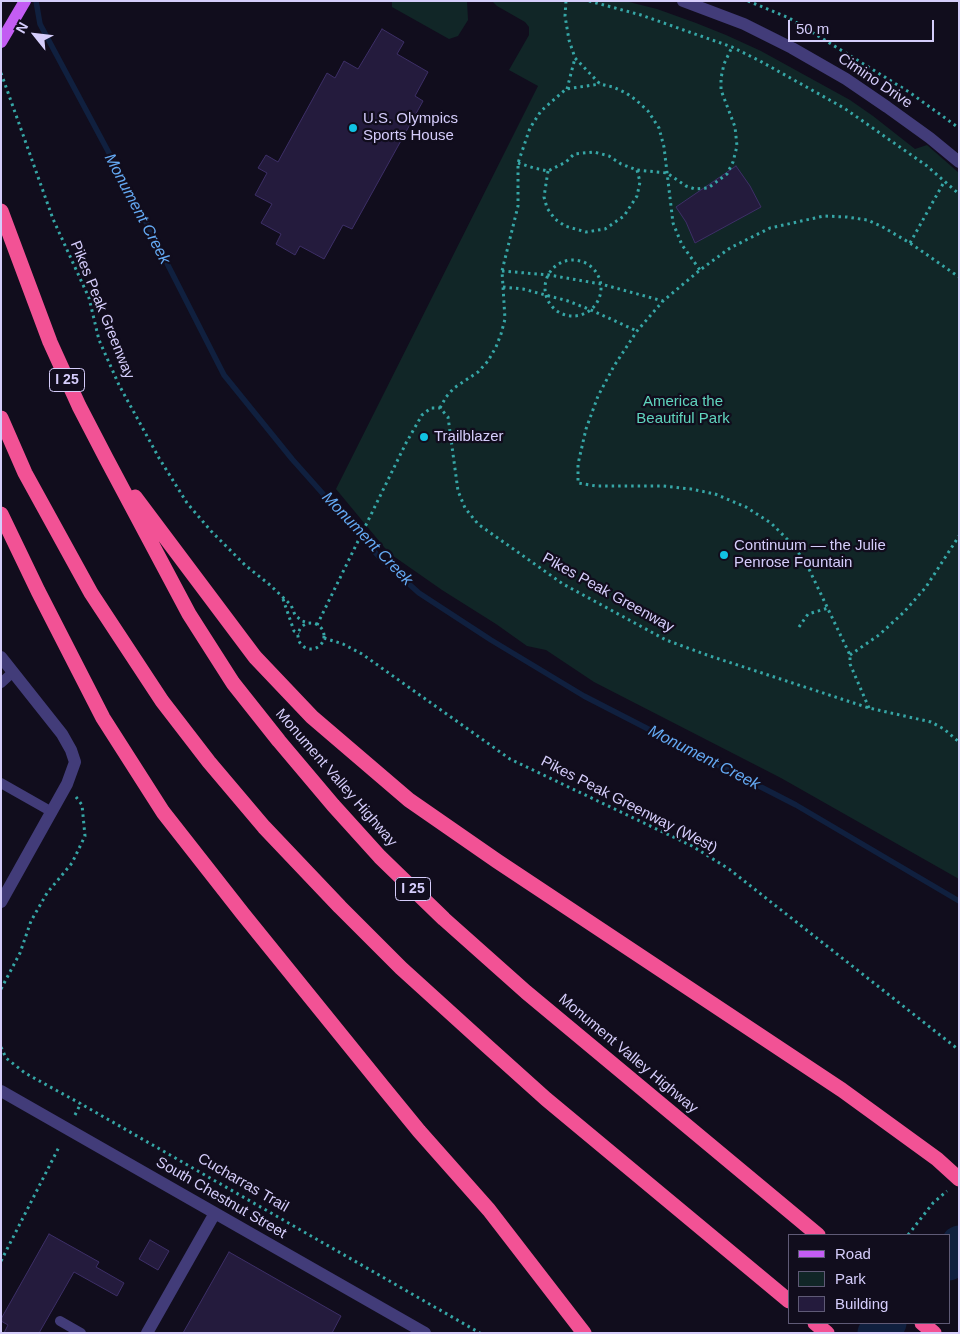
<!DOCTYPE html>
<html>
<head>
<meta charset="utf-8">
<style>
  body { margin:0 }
  #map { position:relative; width:960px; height:1334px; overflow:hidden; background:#110d1d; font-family:Arial,sans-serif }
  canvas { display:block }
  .frame { position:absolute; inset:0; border:2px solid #d5cdfb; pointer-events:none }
  .legend { position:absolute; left:788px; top:1234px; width:162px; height:90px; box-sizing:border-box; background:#110d1d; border:1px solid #5f5a76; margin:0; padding:6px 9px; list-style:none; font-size:15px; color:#d5cdfb }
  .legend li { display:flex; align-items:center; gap:10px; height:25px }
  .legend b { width:25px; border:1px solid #5f5a76 }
  .north { position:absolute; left:10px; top:10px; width:50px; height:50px; -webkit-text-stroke:4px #110d1d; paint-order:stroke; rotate:299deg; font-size:14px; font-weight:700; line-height:20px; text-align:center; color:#d5cdfb }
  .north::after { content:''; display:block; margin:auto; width:18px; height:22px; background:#d5cdfb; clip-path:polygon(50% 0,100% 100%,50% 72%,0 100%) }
  .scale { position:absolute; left:788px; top:20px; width:146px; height:22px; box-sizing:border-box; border:2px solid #d5cdfb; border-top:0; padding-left:6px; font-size:15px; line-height:18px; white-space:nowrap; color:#d5cdfb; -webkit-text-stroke:4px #110d1d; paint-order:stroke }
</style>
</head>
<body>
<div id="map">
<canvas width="960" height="1334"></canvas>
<div class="frame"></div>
<ul class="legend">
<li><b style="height:6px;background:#c35df3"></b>Road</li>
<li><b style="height:14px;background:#112627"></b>Park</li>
<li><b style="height:14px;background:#241b3d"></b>Building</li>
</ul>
<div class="north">N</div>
<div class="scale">50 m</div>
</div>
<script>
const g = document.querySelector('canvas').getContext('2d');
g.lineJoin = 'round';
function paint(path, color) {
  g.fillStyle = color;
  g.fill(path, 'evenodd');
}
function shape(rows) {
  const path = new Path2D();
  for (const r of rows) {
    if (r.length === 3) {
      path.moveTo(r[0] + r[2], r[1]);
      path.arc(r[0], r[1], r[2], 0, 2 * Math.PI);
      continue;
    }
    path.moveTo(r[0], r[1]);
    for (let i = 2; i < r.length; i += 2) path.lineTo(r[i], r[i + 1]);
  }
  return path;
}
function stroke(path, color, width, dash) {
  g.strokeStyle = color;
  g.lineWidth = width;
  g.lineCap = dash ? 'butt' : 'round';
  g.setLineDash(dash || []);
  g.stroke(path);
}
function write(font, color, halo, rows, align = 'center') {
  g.font = font + ' Arial,sans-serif';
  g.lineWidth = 4.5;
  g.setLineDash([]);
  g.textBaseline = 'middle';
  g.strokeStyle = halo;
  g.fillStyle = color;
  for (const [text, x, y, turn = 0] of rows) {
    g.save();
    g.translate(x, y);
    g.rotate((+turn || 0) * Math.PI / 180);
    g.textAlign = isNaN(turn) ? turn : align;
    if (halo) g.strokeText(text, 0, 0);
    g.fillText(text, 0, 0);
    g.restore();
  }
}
const green = shape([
  [392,1,467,1,468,20,458,36,449,39,392,7],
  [492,1,625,1,657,9,696,23,726,35,761,51,850,100,873,116,915,149,927,145,959,173,959,879,781,778,594,682,546,650,527,646,496,624,442,590,389,553,336,489,538,86,509,70,529,35,529,27,525,22,497,6]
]);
const stream = shape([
  [36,1,40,24,147,224,224,375,292,459,381,559,419,593,491,640,584,696,796,805,959,901]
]);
const river = shape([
  [949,1263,959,1243],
  [875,1333,889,1323]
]);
const building = shape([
  [382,29,404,42,397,54,428,72,415,96,423,101,352,229,343,225,324,259,300,246,295,255,276,244,281,234,261,223,272,204,255,195,267,173,258,168,266,155,278,162,327,73,335,78,344,61,358,69,382,29],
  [736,166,750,186,761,207,695,243,686,222,676,207,736,166],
  [49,1234,99,1262,96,1267,124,1283,117,1296,74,1272,39,1333,4,1333,8,1325,1,1321,1,1319,49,1234],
  [150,1240,169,1251,158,1270,139,1259,150,1240],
  [229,1252,341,1316,332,1333,183,1333,229,1252]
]);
const path = shape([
  [566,1,565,16,569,40,575,58,600,84,613,87,626,93,636,100,648,111,659,128,664,147,673,223,682,245,700,270],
  [589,1,641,15,732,47,760,61,844,108,927,166,959,194],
  [748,1,789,18,909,92,959,128],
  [1,73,53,219,89,298,99,340,119,385,159,458,187,503,211,531,245,565,270,585,291,605,295,615,302,621,309,623],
  [567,89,575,58],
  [518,163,534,168,548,171,566,162,574,154,594,152,609,156,621,164,637,170,667,173,686,186,695,189,708,188,727,174,733,162,737,146,735,127,721,90,721,78,724,64,732,47],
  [548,171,544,197,547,208,555,219,565,226,586,232,605,229,624,216,637,196,640,182,637,170],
  [910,243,944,182],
  [573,288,28],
  [502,271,549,275,601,284,663,301],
  [503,287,523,289,568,301,591,310,637,331],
  [440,408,446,397,454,388,478,372,488,361,496,347,501,334,505,319,502,271,518,206,518,163,530,128,541,111,566,89,600,84],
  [283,599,294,631,299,634],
  [311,636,13],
  [317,625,406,443,422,415,431,408,440,408,448,417,458,491,465,508,478,524,563,584,666,640,707,655,869,708,931,722,944,729,959,742],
  [799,627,808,614,828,608],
  [324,638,343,644,362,654,510,759,692,846,729,869,959,1050],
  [850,655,879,635,904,612,926,587,959,536],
  [869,708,850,664,850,655,807,565,792,544,771,523,746,507,715,494,691,489,663,486,596,486,578,483,578,464,586,429,598,396,614,366,637,331,663,301,700,270,730,248,770,228,824,216,847,217,867,220,881,226,910,243,959,277],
  [1,989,20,953,31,921,47,893,72,863,85,836,82,805,76,797],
  [1,1047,6,1058,25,1073,83,1105,480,1333],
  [75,1115,81,1103],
  [908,1235,933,1203,947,1191],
  [1,1261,59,1147]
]);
const lane = shape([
  [1,683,13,672],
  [1,783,52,812],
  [60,1321,81,1333]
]);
const street = shape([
  [683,1,744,24,792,48,846,79,887,107,930,138,959,162],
  [1,657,62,734,71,750,75,762,67,784,1,902],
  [1,1091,425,1333],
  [147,1333,215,1213]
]);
const primary = shape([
  [1,42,25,1]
]);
const highway = shape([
  [1,211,50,342,79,406,106,458,189,614,233,683,279,741,333,805,380,857,444,919,526,992,818,1235],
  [1,418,25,473,91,593,162,701,209,762,264,827,340,907,401,968,487,1046,546,1099,789,1301],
  [135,497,255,657,312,717,409,800,497,861,842,1090,937,1159,959,1179],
  [1,514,38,591,103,718,163,812,243,914,383,1087,419,1131,489,1210,584,1333],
  [815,1323,827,1333],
  [922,1323,934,1333]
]);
const markers = [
  [353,128,5,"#11c2e3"],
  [424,437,5,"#11c2e3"],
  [724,555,5,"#11c2e3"]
];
const shields = [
  [67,380,35],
  [413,889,35]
];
const shieldNames = [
  ["I 25",67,380],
  ["I 25",413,889]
];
const streetNames = [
  ["Cimino Drive",875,81,34],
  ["Pikes Peak Greenway",102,310,68],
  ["Pikes Peak Greenway",608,593,29],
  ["Monument Valley Highway",336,778,49],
  ["Pikes Peak Greenway (West)",629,805,27],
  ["Monument Valley Highway",628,1054,40],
  ["Cucharras Trail",243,1183,30],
  ["South Chestnut Street",221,1198,30]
];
const poiNames = [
  ["U.S. Olympics",363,119],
  ["Sports House",363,136],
  ["Trailblazer",434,437],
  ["Continuum — the Julie",734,546],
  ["Penrose Fountain",734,563]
];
const parkNames = [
  ["America the",683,402],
  ["Beautiful Park",683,419]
];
const waterNames = [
  ["Monument Creek",137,209,62],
  ["Monument Creek",367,539,46],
  ["Monument Creek",704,758,27]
];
paint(green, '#112627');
stroke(stream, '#10203f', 5.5);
stroke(river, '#10203f', 35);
paint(building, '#241b3d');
stroke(building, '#3d2f67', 1);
stroke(path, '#36a6a6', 3, [2.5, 4]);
stroke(lane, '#423c79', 10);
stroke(street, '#423c79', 12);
stroke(primary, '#c35df3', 12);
stroke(highway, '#f25295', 15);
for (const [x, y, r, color] of markers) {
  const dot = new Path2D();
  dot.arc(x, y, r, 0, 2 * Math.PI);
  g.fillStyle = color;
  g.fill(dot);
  stroke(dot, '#110d1d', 2);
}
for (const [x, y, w] of shields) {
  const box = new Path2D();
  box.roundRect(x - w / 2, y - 11.5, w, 23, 4);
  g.fillStyle = '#110d1d';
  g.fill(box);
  stroke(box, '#d5cdfb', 1);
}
write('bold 14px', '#d5cdfb', null, shieldNames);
write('15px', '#d5cdfb', '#110d1d', streetNames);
write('15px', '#d5cdfb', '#110d1d', poiNames, 'left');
write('15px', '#60d5be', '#110d1d', parkNames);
write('italic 16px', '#64a9f3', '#110d1d', waterNames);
</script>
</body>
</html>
